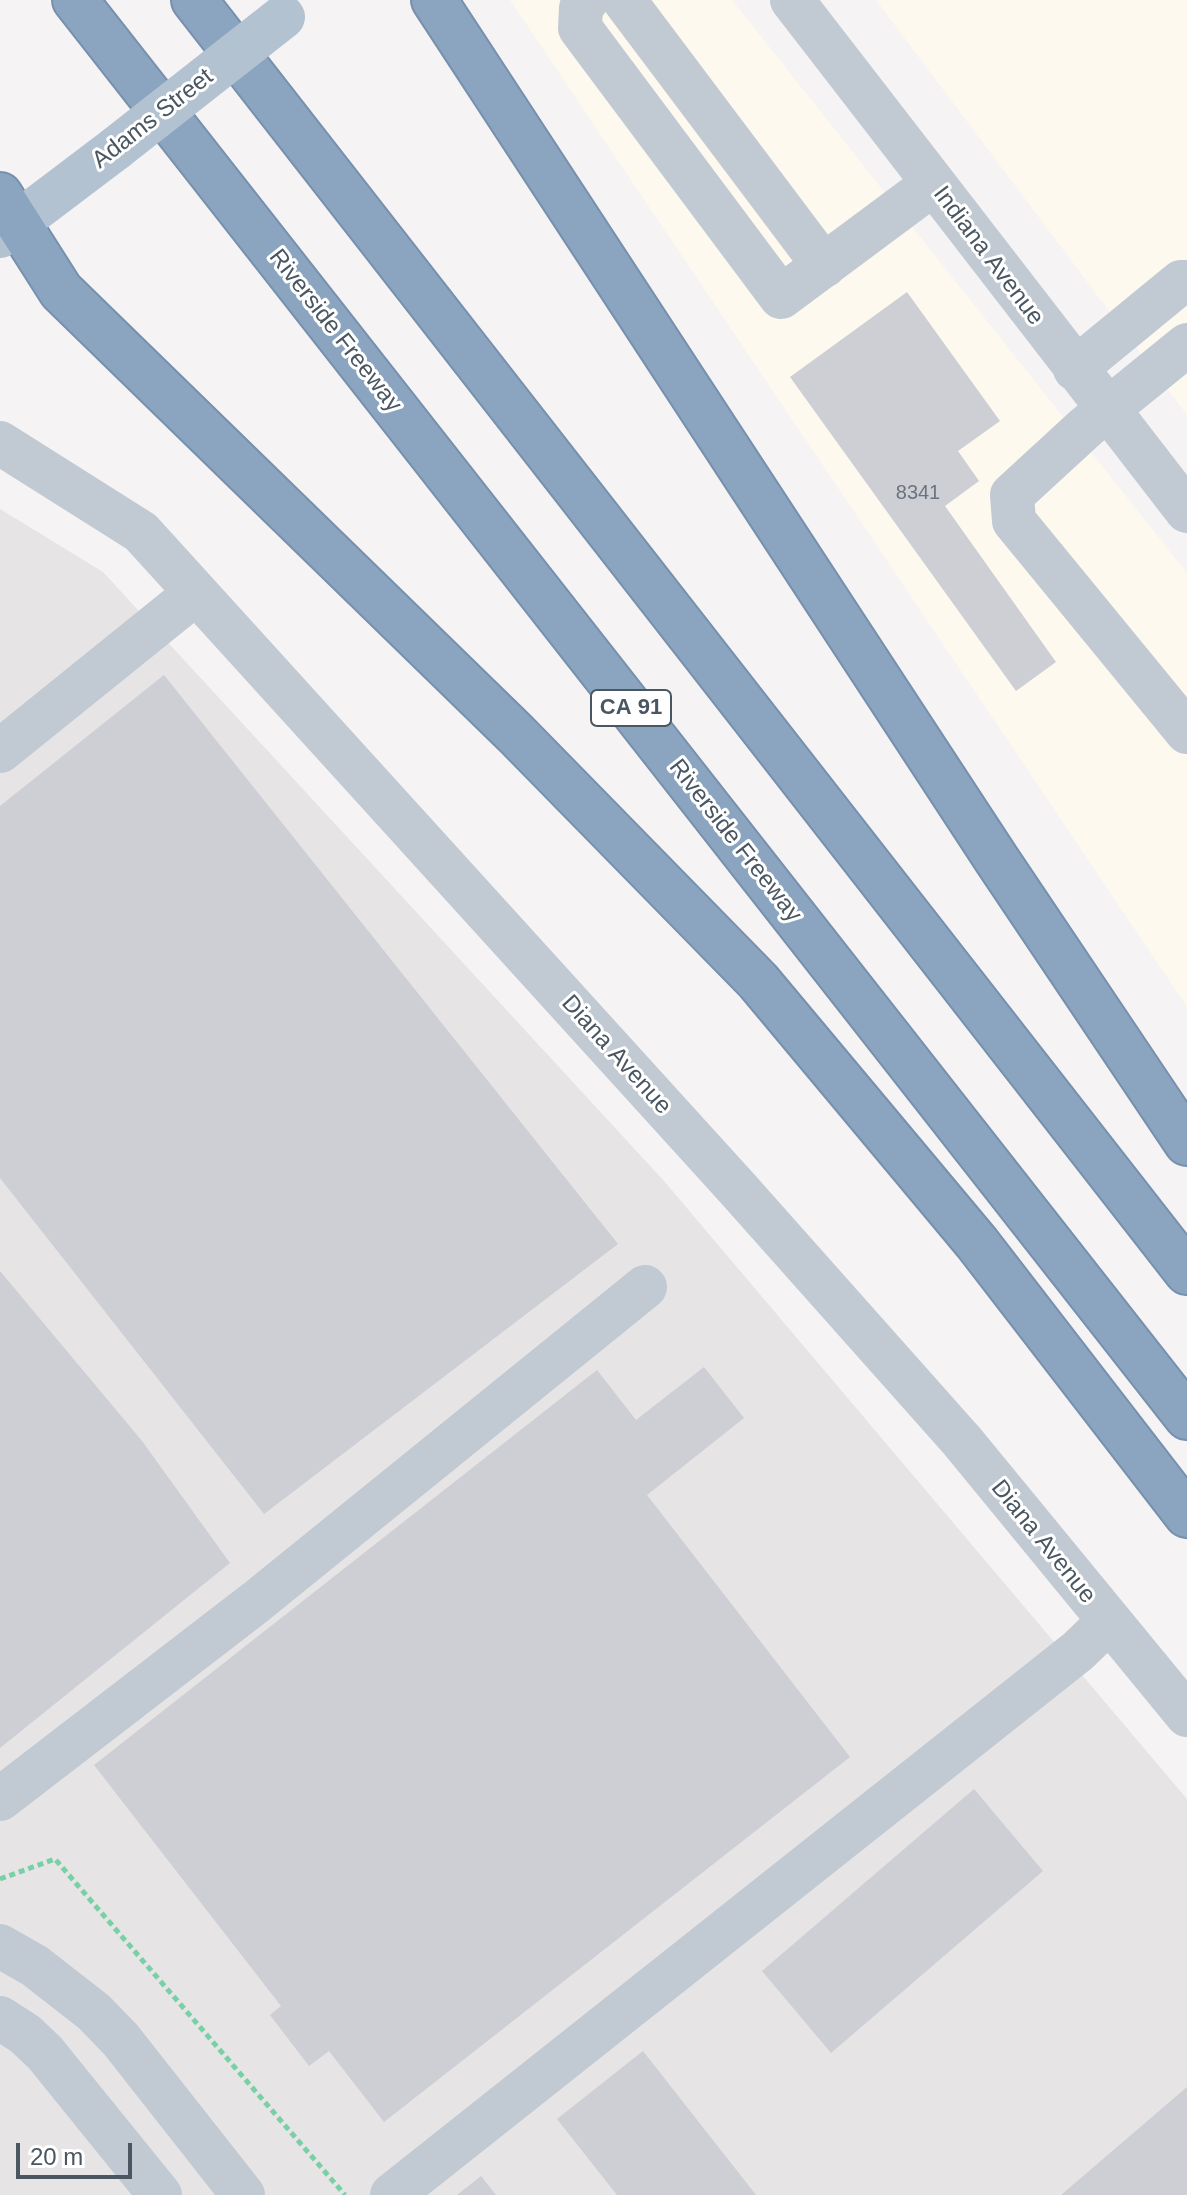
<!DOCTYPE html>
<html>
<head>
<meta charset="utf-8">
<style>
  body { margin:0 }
  #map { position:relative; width:1187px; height:2195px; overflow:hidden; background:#f5f3f3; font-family:Helvetica,sans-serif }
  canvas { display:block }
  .scale { position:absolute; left:16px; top:2143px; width:116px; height:36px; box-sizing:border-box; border:4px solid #4a5661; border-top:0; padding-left:10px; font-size:24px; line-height:28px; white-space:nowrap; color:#4a5661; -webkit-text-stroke:6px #fff; paint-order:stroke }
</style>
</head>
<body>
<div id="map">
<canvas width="1187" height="2195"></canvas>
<div class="scale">20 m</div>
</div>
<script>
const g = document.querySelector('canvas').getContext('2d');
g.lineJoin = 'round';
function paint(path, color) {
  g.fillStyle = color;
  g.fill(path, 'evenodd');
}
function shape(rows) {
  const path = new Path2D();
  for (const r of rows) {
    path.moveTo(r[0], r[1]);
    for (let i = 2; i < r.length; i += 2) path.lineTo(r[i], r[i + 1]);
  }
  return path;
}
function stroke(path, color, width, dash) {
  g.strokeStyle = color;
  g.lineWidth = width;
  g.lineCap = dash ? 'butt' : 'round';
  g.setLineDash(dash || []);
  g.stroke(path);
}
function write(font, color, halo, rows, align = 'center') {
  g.font = font + ' Helvetica,sans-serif';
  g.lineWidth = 6;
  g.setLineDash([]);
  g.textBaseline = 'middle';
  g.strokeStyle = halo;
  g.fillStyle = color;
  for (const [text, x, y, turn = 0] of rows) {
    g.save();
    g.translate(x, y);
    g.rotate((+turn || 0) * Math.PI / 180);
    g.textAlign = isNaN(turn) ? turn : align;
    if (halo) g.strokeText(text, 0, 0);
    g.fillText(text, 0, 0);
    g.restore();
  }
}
const commercial = shape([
  [510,0,732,0,1187,573,1187,1007],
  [876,0,1187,0,1187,415]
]);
const education = shape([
  [0,509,103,572,664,1181,1187,1799,1187,2195,0,2195]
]);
const building = shape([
  [907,292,1000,421,958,451,979,481,945,506,1056,662,1016,691,790,377],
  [164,675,618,1244,264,1514,0,1178,0,806],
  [0,1271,142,1441,230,1563,0,1748],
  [704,1367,744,1418,647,1495,850,1757,384,2122,329,2051,309,2066,270,2015,281,2006,94,1765,597,1370,636,1420],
  [974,1789,1043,1871,831,2053,762,1971],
  [643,2051,756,2195,617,2195,557,2119],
  [1187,2087,1187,2195,1061,2195],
  [481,2176,496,2195,457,2195]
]);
const path = shape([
  [0,1879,55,1859,345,2195]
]);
const minor = shape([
  [587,0,581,8,580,28,781,297,933,184],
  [624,0,824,266],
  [792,0,1187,511],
  [1187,345,1086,427,1012,495,1014,521,1187,732],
  [1075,369,1181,282,1187,282],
  [0,443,141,532,737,1188,962,1441,1187,1715],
  [0,751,196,593],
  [0,1799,256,1602,645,1287],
  [0,1946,35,1966,94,2012,121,2040,243,2195],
  [0,2018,25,2034,45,2053,160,2195],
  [392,2195,1078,1651,1108,1622]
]);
const major = shape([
  [0,236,115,149]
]);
const highway = shape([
  [75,0,1187,1417],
  [194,0,1187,1272],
  [434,0,997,860,1187,1143],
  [0,195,61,291,516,734,758,981,977,1243,1187,1515]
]);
const majorBridge = shape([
  [115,149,283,17]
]);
const numberNames = [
  ["8341",918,493]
];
const shields = [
  [631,708,80]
];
const shieldNames = [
  ["CA 91",631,708]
];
const streetNames = [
  ["Adams Street",153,119,-38],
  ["Indiana Avenue",988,256,53],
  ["Riverside Freeway",335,331,52],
  ["Riverside Freeway",735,841,52],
  ["Diana Avenue",616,1055,48],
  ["Diana Avenue",1043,1542,51]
];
paint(commercial, '#fdf9ef');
paint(education, '#e6e4e5');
paint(building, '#cdcfd5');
stroke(highway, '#7690ad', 48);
stroke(path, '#7ad0a6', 5, [6, 4]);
stroke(minor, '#c1cad2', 44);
stroke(major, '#b3c2d1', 44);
stroke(highway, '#8ba5c1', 44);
stroke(majorBridge, '#b3c2d1', 44);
write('20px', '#6b747e', null, numberNames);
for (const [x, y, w] of shields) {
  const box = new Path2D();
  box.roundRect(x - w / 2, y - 18, w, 36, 6);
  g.fillStyle = '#fff';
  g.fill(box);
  stroke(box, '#4a5661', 2);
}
write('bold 22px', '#4a5661', null, shieldNames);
write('24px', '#4a5661', '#fff', streetNames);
</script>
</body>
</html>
